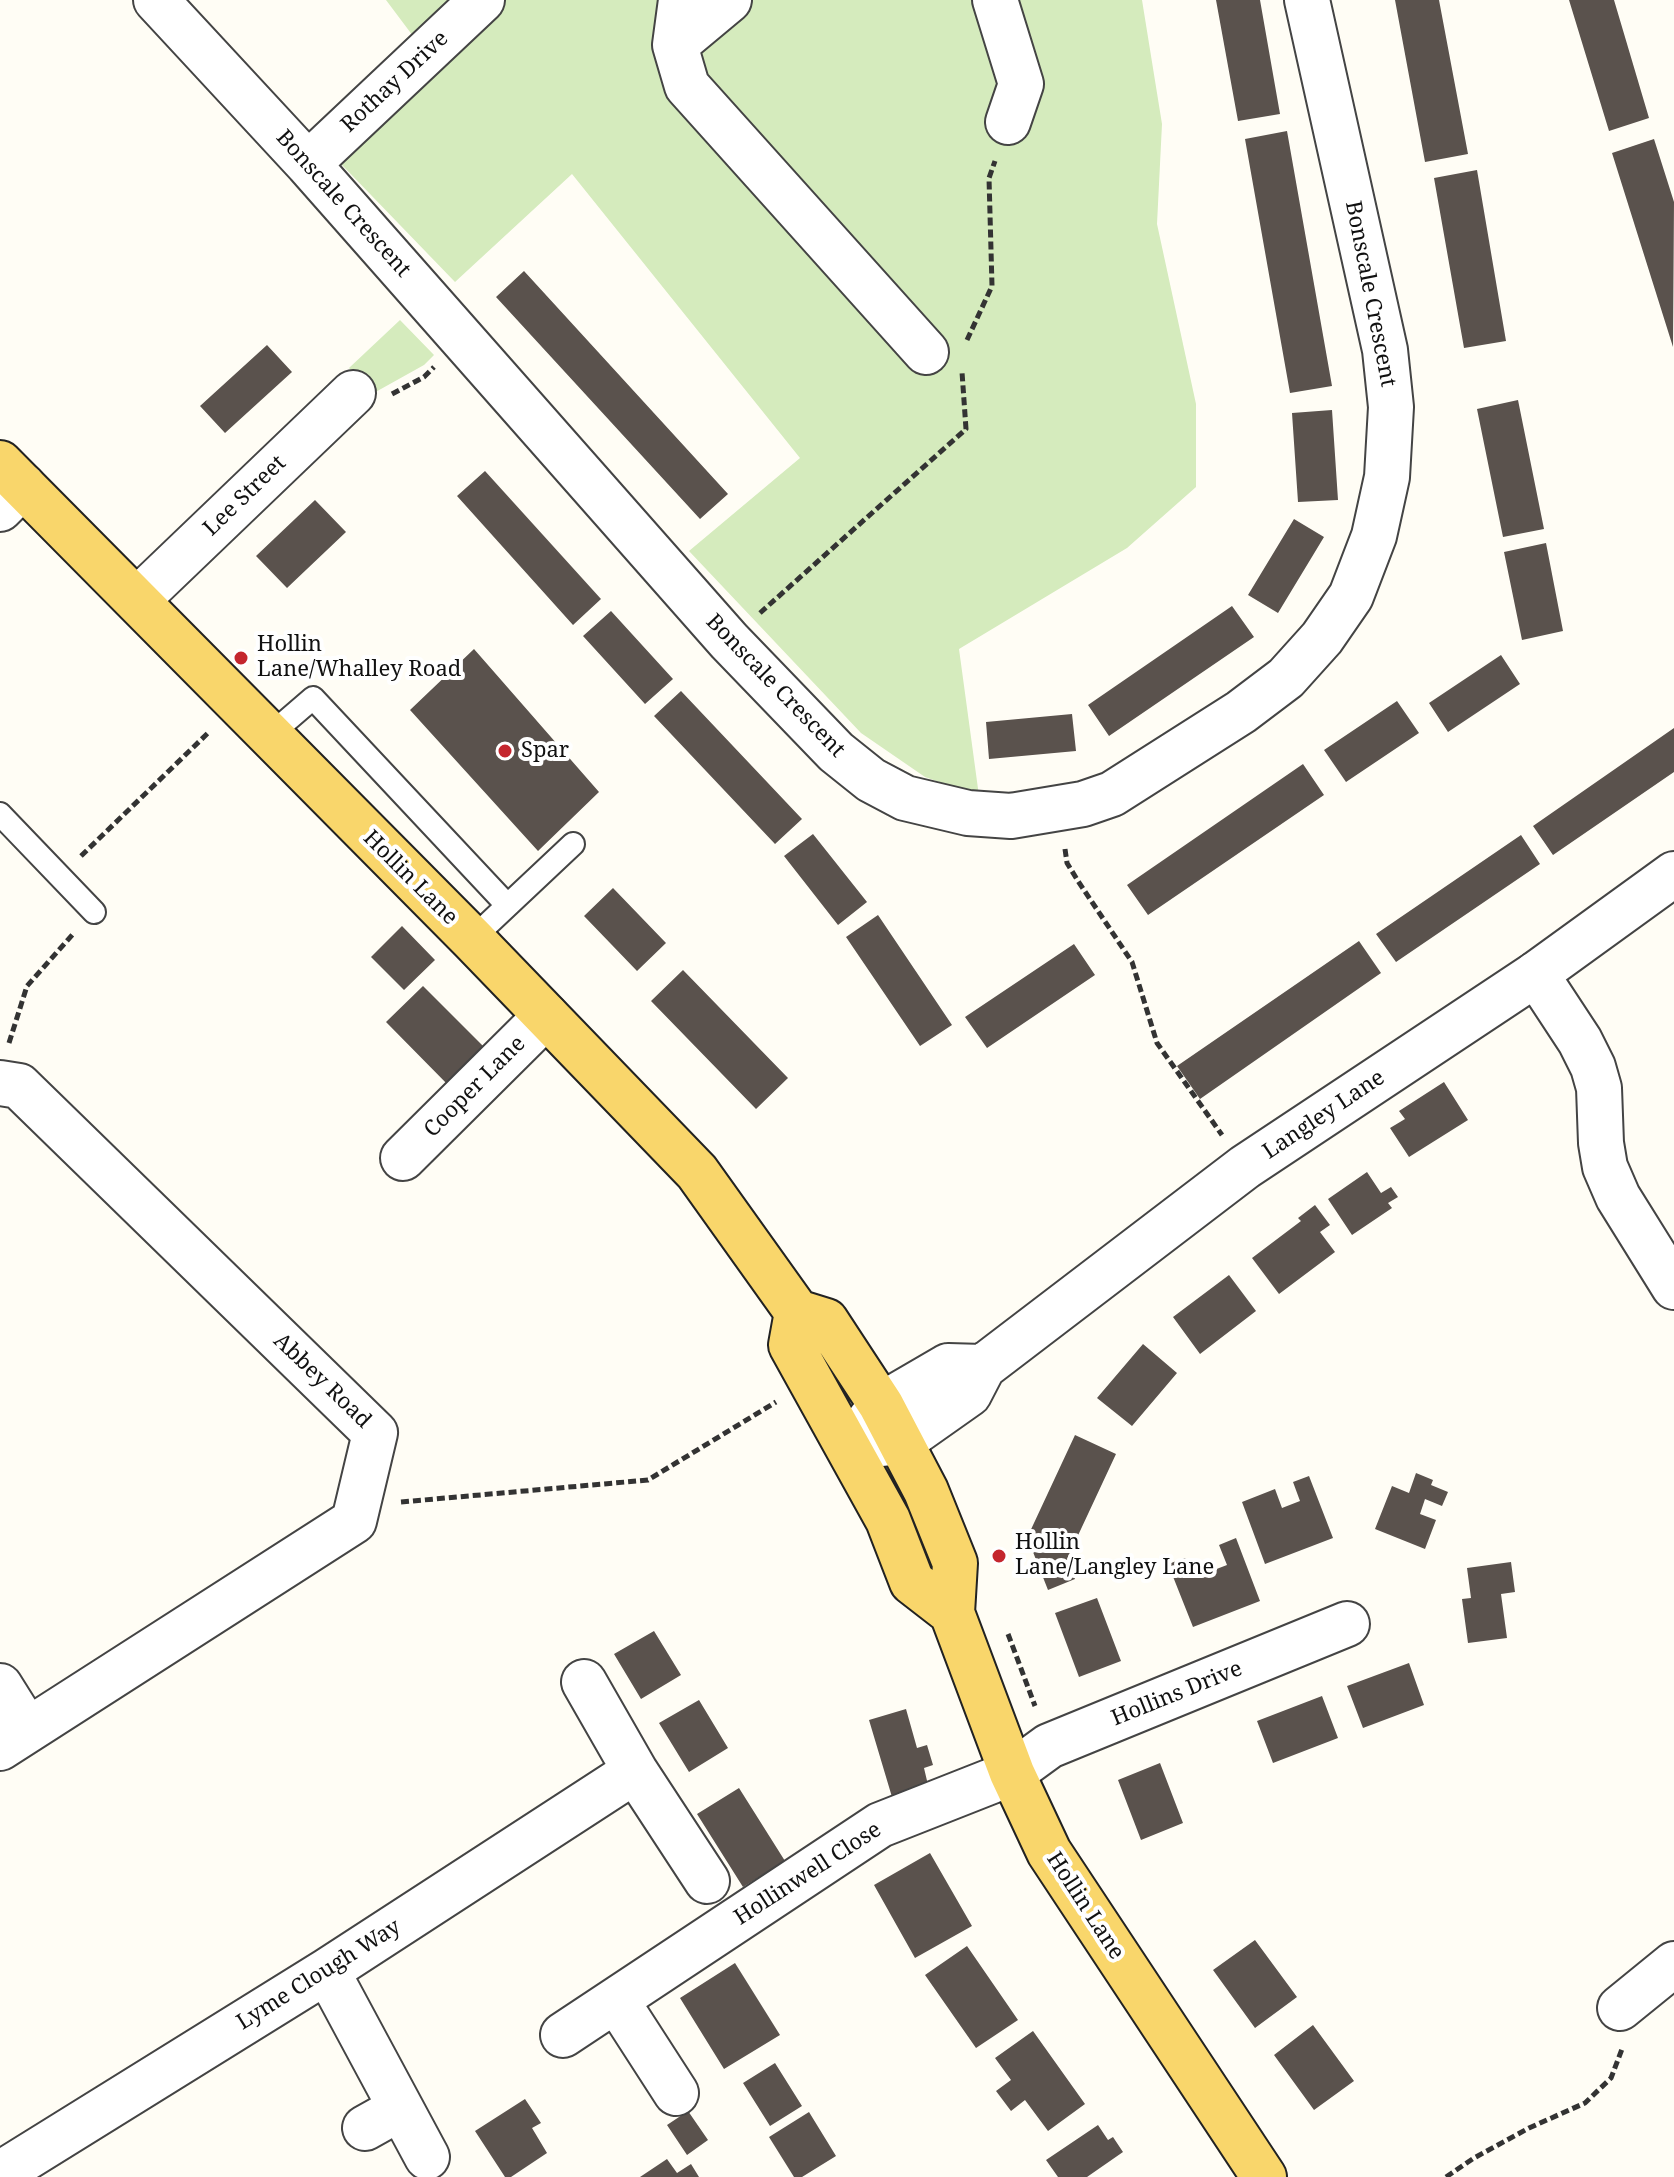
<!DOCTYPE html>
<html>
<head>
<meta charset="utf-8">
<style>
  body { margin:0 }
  canvas { display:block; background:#fffdf5 }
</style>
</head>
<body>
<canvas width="1674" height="2177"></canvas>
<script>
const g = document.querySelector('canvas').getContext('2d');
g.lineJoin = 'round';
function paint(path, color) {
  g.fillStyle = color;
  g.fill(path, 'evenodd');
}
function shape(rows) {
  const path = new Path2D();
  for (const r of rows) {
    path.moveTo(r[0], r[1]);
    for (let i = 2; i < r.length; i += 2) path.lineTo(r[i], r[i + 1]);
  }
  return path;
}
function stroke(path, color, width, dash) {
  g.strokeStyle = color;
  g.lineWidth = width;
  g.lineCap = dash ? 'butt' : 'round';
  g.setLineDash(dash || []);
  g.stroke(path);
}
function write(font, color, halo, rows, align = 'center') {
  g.font = font + ' "Noto Serif",serif';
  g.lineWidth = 8;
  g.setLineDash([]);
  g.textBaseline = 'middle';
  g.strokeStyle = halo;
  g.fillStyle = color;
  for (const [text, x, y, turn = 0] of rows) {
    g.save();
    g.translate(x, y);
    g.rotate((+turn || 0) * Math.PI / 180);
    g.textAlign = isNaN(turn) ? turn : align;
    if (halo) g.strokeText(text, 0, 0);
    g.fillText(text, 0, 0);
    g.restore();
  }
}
const green = shape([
  [386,0,1142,0,1162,124,1157,224,1196,404,1196,487,1127,548,959,649,979,796,925,777,861,733,689,551,800,458,572,174,455,282,315,137,416,40],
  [400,320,434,355,424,365,372,394,349,368]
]);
const building = shape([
  [1216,0,1260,0,1280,114,1238,121],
  [1395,0,1439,0,1468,154,1425,162],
  [1569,0,1614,0,1649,118,1609,131],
  [1287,131,1332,386,1290,393,1245,139],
  [1654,139,1674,202,1673,347,1612,153],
  [1477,170,1506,341,1464,348,1434,178],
  [524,271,728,494,700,519,496,297],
  [267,345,292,372,225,433,200,406],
  [1518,400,1544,529,1503,537,1477,409],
  [1332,410,1338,500,1298,502,1292,413],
  [485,471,601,599,573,625,457,496],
  [315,500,346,532,287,588,256,556],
  [1294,519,1324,537,1278,613,1248,595],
  [1546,543,1563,631,1522,640,1504,552],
  [1232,606,1254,637,1109,736,1088,705],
  [611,611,673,679,645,704,583,636],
  [474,649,599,792,538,851,410,710],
  [1501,655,1520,684,1448,732,1429,703],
  [681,691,802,819,775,844,654,716],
  [1397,701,1419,733,1346,782,1324,750],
  [1072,714,1076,751,989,759,986,722],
  [1674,728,1674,772,1553,855,1533,826],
  [1303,764,1324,795,1148,915,1127,885],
  [813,834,867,902,838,925,784,856],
  [1521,835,1540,864,1396,962,1376,934],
  [613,888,666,943,637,971,584,916],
  [878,915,952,1025,920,1046,846,937],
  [402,926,435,960,404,990,371,957],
  [1359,941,1381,973,1200,1099,1177,1066],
  [1074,944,1095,975,987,1048,965,1017],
  [683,970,788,1078,756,1109,651,1001],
  [423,986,489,1052,452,1089,386,1022],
  [1444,1082,1468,1120,1409,1157,1390,1128,1405,1119,1399,1111],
  [1367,1172,1381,1193,1391,1187,1398,1197,1388,1203,1392,1208,1352,1235,1328,1199],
  [1315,1205,1330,1225,1320,1232,1335,1252,1279,1294,1252,1258,1301,1221,1298,1218],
  [1229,1275,1256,1311,1200,1354,1173,1317],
  [1143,1344,1177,1373,1132,1426,1097,1398],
  [1075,1435,1116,1454,1067,1559,1075,1579,1048,1590,1033,1552,1037,1543,1027,1538],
  [1416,1473,1433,1480,1431,1485,1448,1492,1442,1506,1425,1499,1420,1514,1436,1520,1425,1549,1375,1529,1392,1486,1409,1493],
  [1309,1476,1333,1538,1265,1564,1242,1502,1275,1489,1282,1508,1300,1501,1293,1482],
  [1236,1538,1260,1601,1193,1627,1168,1564,1185,1558,1193,1578,1227,1565,1219,1545],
  [1511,1562,1515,1592,1501,1594,1507,1638,1468,1643,1462,1599,1471,1598,1467,1568],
  [1097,1598,1121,1661,1079,1677,1055,1613],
  [654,1631,681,1675,641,1699,614,1654],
  [1409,1663,1424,1705,1363,1728,1347,1686],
  [1322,1696,1338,1738,1273,1763,1257,1721],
  [699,1700,728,1748,689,1772,659,1723],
  [906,1709,917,1748,927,1745,933,1765,924,1768,928,1785,892,1797,869,1720],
  [1160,1763,1183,1823,1141,1840,1118,1780],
  [739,1788,785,1861,743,1887,697,1814],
  [930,1853,972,1926,915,1958,874,1885],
  [1255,1940,1297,1997,1255,2028,1213,1970],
  [967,1946,1018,2020,976,2048,925,1975],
  [735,1963,780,2035,724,2069,680,1998],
  [1313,2025,1354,2081,1314,2110,1274,2055],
  [1033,2031,1085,2104,1048,2131,1025,2100,1011,2111,996,2091,1011,2080,995,2058],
  [775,2063,802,2106,770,2126,743,2083],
  [525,2099,541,2123,532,2128,547,2153,511,2177,505,2177,475,2131],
  [688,2111,708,2140,687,2155,667,2125],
  [809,2112,836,2156,802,2177,794,2177,769,2137],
  [1098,2125,1108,2140,1113,2137,1123,2152,1087,2177,1058,2177,1046,2160],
  [667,2159,677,2173,691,2164,699,2177,640,2177]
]);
const path = shape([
  [967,340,992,286,989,178,995,161],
  [392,394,424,377,434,367],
  [760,613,966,429,962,372],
  [1065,849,1067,863,1078,881,1132,962,1157,1043,1222,1135],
  [81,856,209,732],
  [9,1043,27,986,74,933],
  [401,1502,648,1480,776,1402],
  [1008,1634,1035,1706],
  [1446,2177,1474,2158,1529,2128,1585,2103,1611,2078,1622,2049]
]);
const service = shape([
  [270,735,313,698,507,905],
  [0,814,94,912],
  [472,939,573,844]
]);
const minor = shape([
  [156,0,308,164,729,641,836,752,871,780,905,798,968,813,1011,816,1083,804,1112,794,1241,712,1286,678,1322,638,1351,596,1374,536,1387,477,1391,407,1385,350,1307,0],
  [681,0,675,45,687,86,926,352],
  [995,0,1021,84,1008,122],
  [675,45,729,0],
  [308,164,482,0],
  [137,600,353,393],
  [1536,974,1580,1041,1593,1067,1599,1088,1601,1143,1605,1167,1618,1197,1674,1287],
  [0,1083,19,1086,375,1433,354,1521,0,1748],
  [403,1158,546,1016],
  [584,1682,635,1771,707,1881],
  [0,1686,27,1729],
  [327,1971,427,2157],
  [616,2000,676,2093],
  [1620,2008,1674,1964],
  [563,2035,880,1825,1012,1773,1049,1746,1347,1624],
  [365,2128,399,2109],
  [0,2174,327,1971,635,1771]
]);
const tertiary = shape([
  [0,509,23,486],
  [948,1366,983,1367,969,1394,901,1442,849,1447,881,1405,948,1366],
  [983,1367,1245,1167,1536,974,1674,874]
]);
const primary = shape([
  [0,463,472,939,697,1172,797,1312,826,1321,881,1405,926,1491,955,1563,952,1613,1012,1773,1049,1852,1264,2177],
  [797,1312,791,1345,888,1520,912,1582,952,1613]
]);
const markers = [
  [241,658,8,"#c4262e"],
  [505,751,8,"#c4262e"],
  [999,1556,8,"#c4262e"]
];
const streetNames = [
  ["Rothay Drive",395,82,-43],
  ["Bonscale Crescent",343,204,48],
  ["Bonscale Crescent",1370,294,79],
  ["Lee Street",245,496,-44],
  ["Bonscale Crescent",775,686,46],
  ["Hollin Lane",410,878,45],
  ["Cooper Lane",475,1087,-45],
  ["Langley Lane",1324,1115,-34],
  ["Abbey Road",322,1381,44],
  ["Hollins Drive",1177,1694,-22],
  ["Hollinwell Close",808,1874,-33],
  ["Hollin Lane",1085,1906,57],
  ["Lyme Clough Way",319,1975,-32]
];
const poiNames = [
  ["Hollin",257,645],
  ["Lane/Whalley Road",257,670],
  ["Spar",521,751],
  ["Hollin",1015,1543],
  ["Lane/Langley Lane",1015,1568]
];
paint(green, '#d5ebbd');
paint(building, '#5a524d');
stroke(service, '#444', 26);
stroke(minor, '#444', 48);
stroke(tertiary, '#444', 48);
stroke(primary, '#222', 48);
stroke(path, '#333', 5, [8, 4]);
stroke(service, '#fff', 22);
stroke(minor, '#fff', 44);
stroke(tertiary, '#fff', 44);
stroke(primary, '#f9d66b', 44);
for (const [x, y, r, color] of markers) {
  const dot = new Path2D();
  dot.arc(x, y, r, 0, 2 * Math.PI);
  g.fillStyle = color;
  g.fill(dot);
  stroke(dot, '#fff', 3);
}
write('22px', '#111', '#fff', streetNames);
write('22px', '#111', '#fff', poiNames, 'left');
</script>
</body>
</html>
